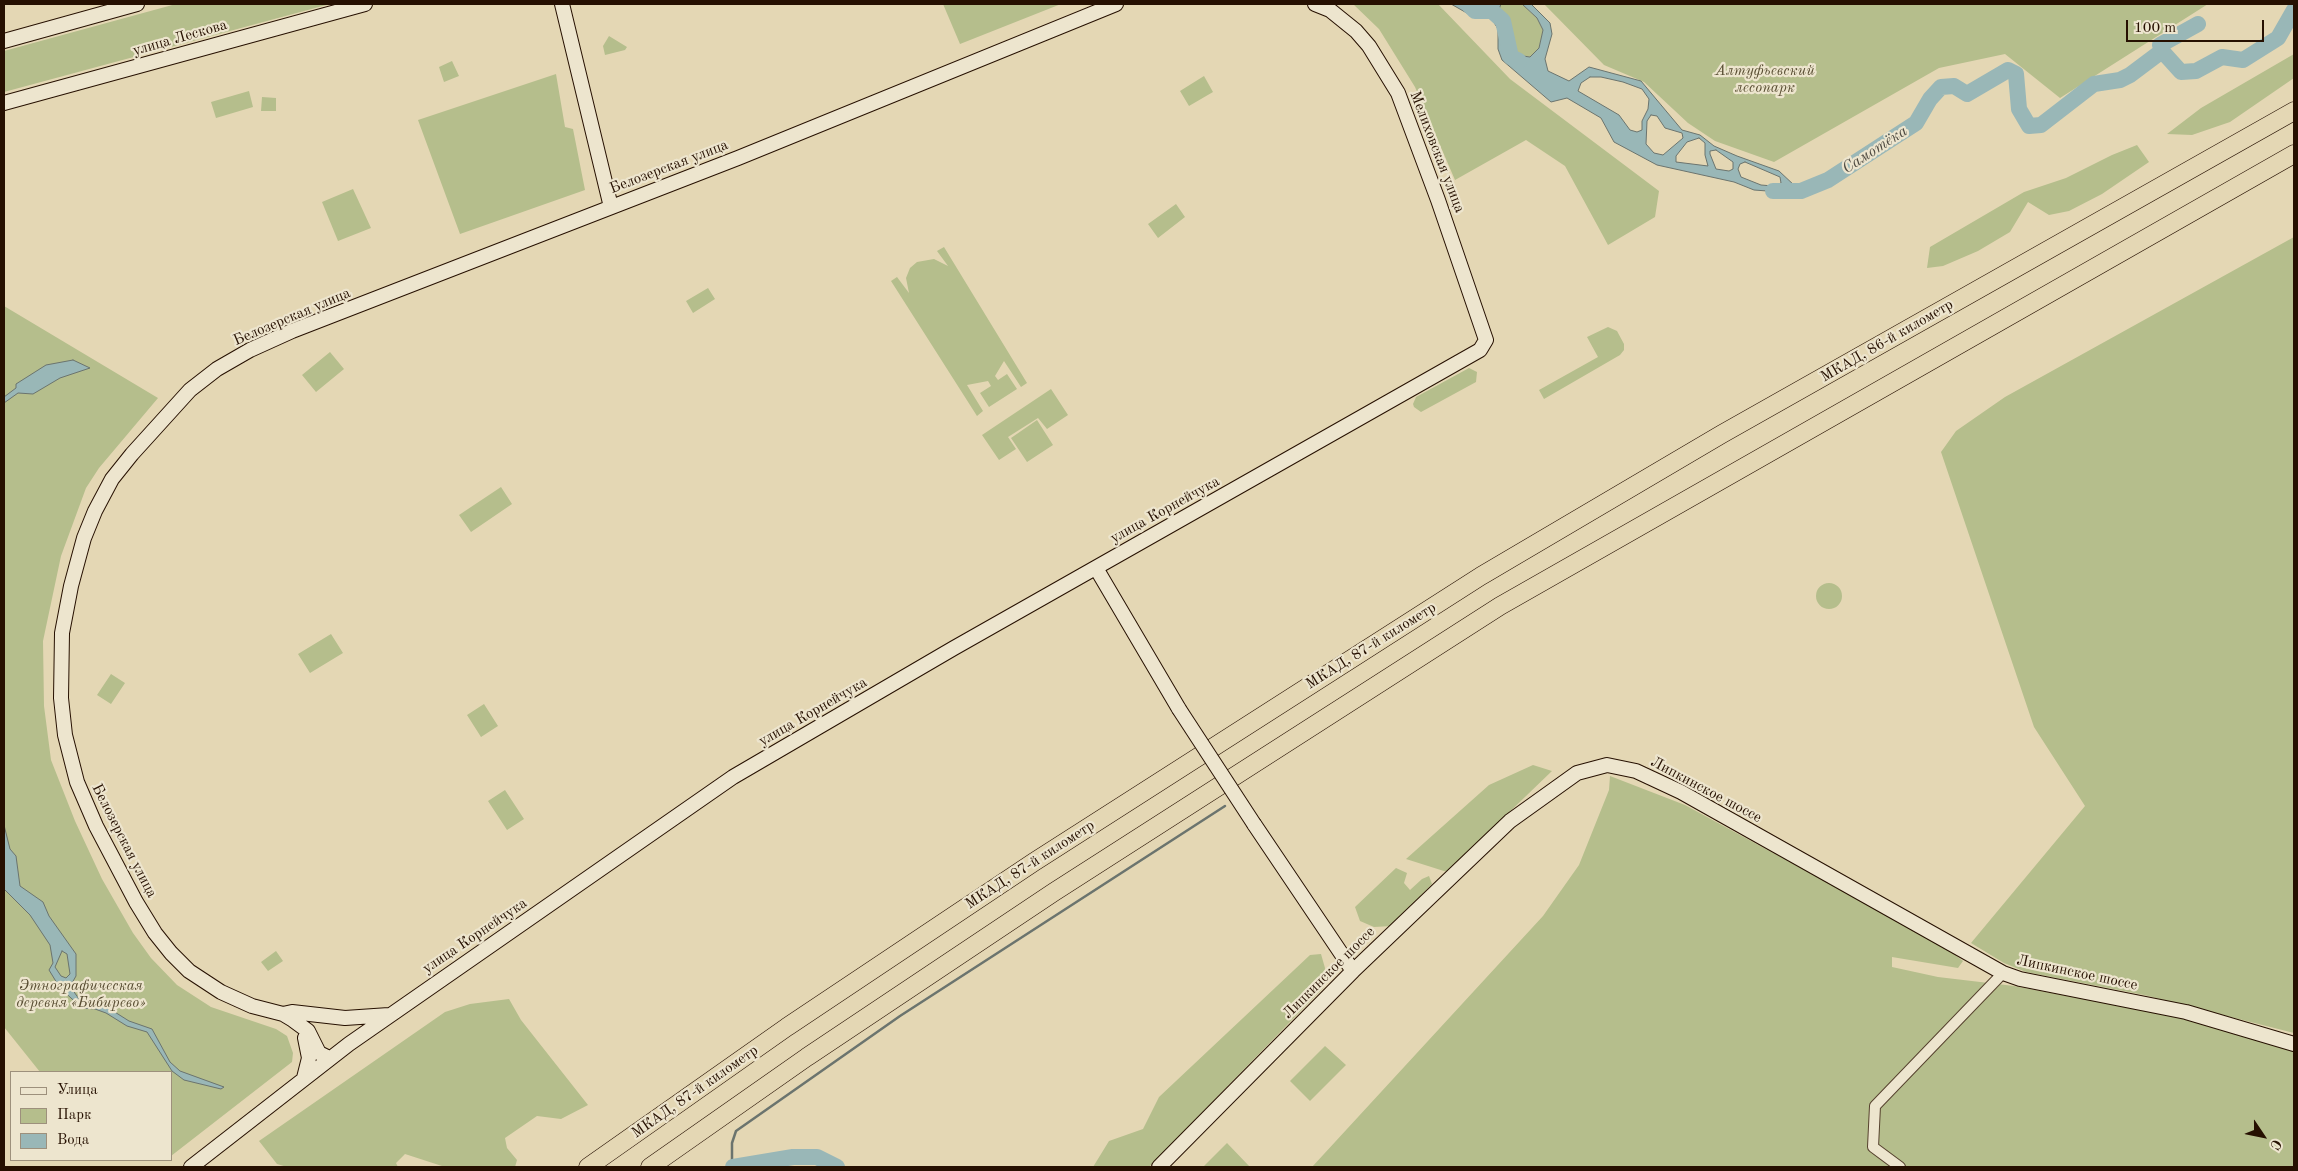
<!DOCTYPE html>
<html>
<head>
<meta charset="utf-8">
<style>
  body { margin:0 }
  #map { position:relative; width:2298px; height:1171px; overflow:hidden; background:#e4d7b4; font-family:"Old Standard TT",serif }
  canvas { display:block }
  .frame { position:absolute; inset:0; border:5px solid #261001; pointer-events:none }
  .legend { position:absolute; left:10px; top:1071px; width:162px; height:90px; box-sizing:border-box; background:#ede5ce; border:1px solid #9d907c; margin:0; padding:6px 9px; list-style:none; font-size:15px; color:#261001 }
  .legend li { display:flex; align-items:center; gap:10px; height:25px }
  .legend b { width:25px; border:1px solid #9d907c }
  .north { position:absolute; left:2238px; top:1111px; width:50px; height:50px; -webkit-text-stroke:4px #ede5ce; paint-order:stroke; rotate:124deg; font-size:14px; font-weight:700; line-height:20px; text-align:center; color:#261001 }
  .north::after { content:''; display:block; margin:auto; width:18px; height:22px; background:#261001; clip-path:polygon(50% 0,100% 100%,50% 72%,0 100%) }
  .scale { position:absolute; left:2126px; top:20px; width:138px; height:22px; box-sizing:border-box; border:2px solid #261001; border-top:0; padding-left:6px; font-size:15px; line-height:18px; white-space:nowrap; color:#261001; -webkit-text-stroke:4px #ede5ce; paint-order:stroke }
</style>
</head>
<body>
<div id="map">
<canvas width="2298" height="1171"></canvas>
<div class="frame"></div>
<ul class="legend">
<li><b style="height:6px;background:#ede5ce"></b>Улица</li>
<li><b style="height:14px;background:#b5be8c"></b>Парк</li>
<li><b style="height:14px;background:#99b7b7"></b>Вода</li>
</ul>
<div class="north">С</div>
<div class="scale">100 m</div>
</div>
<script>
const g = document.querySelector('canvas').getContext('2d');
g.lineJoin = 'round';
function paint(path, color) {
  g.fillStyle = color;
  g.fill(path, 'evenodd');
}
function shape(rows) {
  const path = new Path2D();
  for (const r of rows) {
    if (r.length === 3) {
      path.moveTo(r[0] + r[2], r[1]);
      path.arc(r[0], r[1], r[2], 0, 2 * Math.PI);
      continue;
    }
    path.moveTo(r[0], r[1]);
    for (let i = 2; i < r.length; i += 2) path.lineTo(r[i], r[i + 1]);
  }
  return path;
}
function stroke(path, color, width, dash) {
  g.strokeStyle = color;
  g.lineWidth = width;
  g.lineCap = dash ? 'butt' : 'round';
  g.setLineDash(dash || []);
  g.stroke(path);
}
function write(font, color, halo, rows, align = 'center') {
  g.font = font + ' "Old Standard TT",serif';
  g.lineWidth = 4.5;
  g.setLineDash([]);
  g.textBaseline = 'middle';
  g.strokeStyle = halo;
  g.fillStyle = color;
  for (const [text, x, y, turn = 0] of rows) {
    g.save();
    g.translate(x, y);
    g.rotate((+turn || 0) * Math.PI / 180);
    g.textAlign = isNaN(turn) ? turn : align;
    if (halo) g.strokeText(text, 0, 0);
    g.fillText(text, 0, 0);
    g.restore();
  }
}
const green = shape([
  [176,4,330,4,4,92,4,51],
  [943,4,1061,4,960,44],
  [1353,4,1438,4,1510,79,1659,191,1655,217,1608,245,1565,166,1526,140,1455,180,1415,87,1379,29],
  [1501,4,1522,4,1537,18,1543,30,1539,48,1531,57,1516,55,1504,39,1498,12],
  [1544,4,2208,4,2060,98,2005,54,1939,68,1774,162,1715,141,1688,123,1644,82,1604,65],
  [609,36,627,47,625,50,605,55,603,46],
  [2294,54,2294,78,2230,122,2192,135,2167,134,2201,108],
  [452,61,459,76,444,82,439,67],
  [556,74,565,127,573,129,585,190,460,234,418,120],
  [1204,76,1213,92,1189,106,1180,91],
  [249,91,253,107,216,118,211,102],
  [262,97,276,98,276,111,261,111],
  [2137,145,2149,162,2102,194,2069,211,2049,215,2028,202,2010,232,1978,251,1943,266,1927,268,1930,247,2024,192,2066,178,2112,155],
  [353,189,371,228,338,241,322,202],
  [1176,204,1185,217,1158,238,1148,224],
  [2294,237,2294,1033,2144,995,2026,972,2004,963,1971,943,2085,806,2034,727,1941,452,1956,431,2005,397],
  [944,247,1027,383,1021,387,1004,361,995,376,998,380,1007,374,1017,389,989,407,980,393,991,386,988,381,967,385,983,411,977,416,891,281,897,277,909,293,906,278,910,268,917,262,934,259,948,266,937,251],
  [708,288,715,299,693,313,686,301],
  [4,306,158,398,99,468,86,488,61,556,43,641,44,706,51,760,75,821,102,879,133,933,151,958,177,985,211,1007,276,1029,287,1036,293,1053,292,1062,171,1156,171,1072,40,1072,4,1027],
  [1608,327,1617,331,1624,344,1624,350,1620,355,1544,399,1539,390,1598,357,1587,337],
  [330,352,344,369,316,392,302,375],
  [1469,368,1477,372,1476,382,1421,412,1414,407,1413,404,1416,397],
  [1051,389,1068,415,1047,429,1038,418,1008,437,1016,449,999,460,982,435],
  [1037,420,1053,445,1027,462,1011,438],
  [501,487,512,504,471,532,459,515],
  [1829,596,13],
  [331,634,343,653,310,673,298,654],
  [111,674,125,683,111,704,97,695],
  [484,704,498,726,481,737,467,715],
  [1533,765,1552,771,1447,872,1406,859,1489,785],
  [1610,776,1685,805,1944,946,1963,961,1958,968,1892,957,1892,967,1938,977,2014,986,2184,1018,2294,1049,2294,1167,1312,1167,1543,916,1579,865,1609,790],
  [505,790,524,819,507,830,488,801],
  [1396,868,1407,873,1404,883,1410,890,1422,879,1429,876,1432,884,1392,926,1374,927,1360,921,1355,907],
  [276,951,283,961,268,971,261,962],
  [1321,954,1325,968,1323,988,1149,1167,1093,1167,1109,1141,1143,1129,1159,1097,1310,955],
  [509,999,521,1020,588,1105,561,1119,537,1116,505,1138,507,1148,517,1160,515,1167,445,1167,405,1154,396,1163,398,1167,287,1167,277,1164,259,1141,445,1012,470,1004],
  [1325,1046,1346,1065,1310,1101,1290,1081],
  [1227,1143,1250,1167,1203,1167]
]);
const water = shape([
  [1451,4,1501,4,1498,12,1504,39,1516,55,1530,57,1539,48,1543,30,1537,18,1522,4,1531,4,1550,23,1552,34,1545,59,1548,71,1569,81,1589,67,1641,81,1682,130,1700,135,1714,146,1737,156,1779,171,1795,186,1794,193,1754,190,1734,182,1657,165,1614,142,1601,118,1567,98,1551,102,1502,60,1498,49,1498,29,1490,16,1482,14,1472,16,1451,4],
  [1590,77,1601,77,1623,82,1642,89,1649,99,1648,109,1642,121,1642,130,1637,132,1630,130,1619,115,1578,91,1581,83,1590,77],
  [1651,115,1657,116,1665,128,1682,133,1683,138,1663,155,1654,153,1646,144,1647,121,1651,115],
  [1699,138,1705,143,1705,155,1708,166,1676,162,1676,156,1687,142,1699,138],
  [1716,150,1733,162,1733,169,1729,171,1716,169,1710,154,1710,151,1716,150],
  [1745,162,1780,177,1781,183,1773,186,1761,185,1741,177,1738,169,1740,164,1745,162],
  [73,360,90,368,60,378,33,394,18,393,4,403,4,397,16,388,16,384,46,365,73,360],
  [4,825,10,849,16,856,20,886,43,902,49,916,76,954,76,976,72,983,72,989,79,999,87,1002,94,998,98,1005,110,1009,129,1021,152,1029,170,1062,180,1071,224,1087,221,1089,184,1080,172,1071,147,1032,127,1026,106,1013,95,1009,82,1008,60,988,49,970,53,963,50,945,30,915,4,889,4,825],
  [62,951,67,954,70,974,66,978,61,976,55,967,62,951]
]);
const stream = shape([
  [732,1167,732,1143,736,1131,900,1016,1225,806]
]);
const river = shape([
  [1468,4,1475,11,1492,11,1503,21,1511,57,1519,61],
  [2162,51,2160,45,2198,24],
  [1773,191,1801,191,1828,180,1916,123,1930,99,1941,87,1954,86,1967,94,2008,70,2016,74,2019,109,2029,126,2041,125,2094,84,2120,80,2130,75,2162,51,2181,72,2196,71,2222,57,2243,60,2278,38,2294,10],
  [733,1167,793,1157,817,1157,837,1167]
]);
const street = shape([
  [1900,1167,1873,1147,1875,1106,2003,973]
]);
const secondary = shape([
  [562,4,611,207],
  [4,41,137,4],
  [4,103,365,4],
  [1096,568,1179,709],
  [1254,824,1353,971],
  [283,1014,292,1012,345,1018,389,1015],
  [329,1058,319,1053,308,1031,293,1020,283,1014,252,1006,221,992,189,971,171,953,155,933,136,902,96,826,77,782,65,735,61,698,62,633,71,586,84,538,95,511,112,479,132,454,190,390,217,369,250,350,292,331,738,158,1116,4],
  [304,1078,309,1058,305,1038],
  [191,1167,349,1044,733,777,954,648,1480,350,1486,340,1438,200,1398,93,1369,46,1356,31,1330,10,1315,4],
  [1159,1167,1353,971,1510,821,1577,773,1607,765,1636,771,1681,792,2003,973,2020,979,2186,1012,2294,1044]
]);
const highway = shape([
  [588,1167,787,1027,1034,862,1481,576,1722,434,2294,111],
  [650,1167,807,1057,1054,892,1500,606,2294,154]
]);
const secondaryBridge = shape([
  [1179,709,1254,824]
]);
const streetNames = [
  ["улица Лескова",180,38,-16],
  ["Мелиховская улица",1437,152,69],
  ["Белозерская улица",669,167,-21],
  ["Белозерская улица",292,317,-23],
  ["МКАД, 86-й километр",1887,341,-30],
  ["улица Корнейчука",1165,510,-29],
  ["МКАД, 87-й километр",1371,646,-32],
  ["улица Корнейчука",813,712,-30],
  ["Липкинское шоссе",1706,790,28],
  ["Белозерская улица",124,841,63],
  ["МКАД, 87-й километр",1030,865,-33],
  ["улица Корнейчука",475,936,-34],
  ["Липкинское шоссе",1329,973,-45],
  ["Липкинское шоссе",2077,973,12],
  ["МКАД, 87-й километр",695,1092,-35]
];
const parkNames = [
  ["Алтуфьевский",1765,71],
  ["лесопарк",1765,88],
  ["Этнографическая",81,986],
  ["деревня «Бибирево»",81,1003]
];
const waterNames = [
  ["Самотёка",1875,150,-33]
];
paint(green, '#b5be8c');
paint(water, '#99b7b7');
stroke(water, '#6b746e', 1);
stroke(stream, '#6b746e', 2.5);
stroke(river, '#99b7b7', 16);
stroke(street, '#56422e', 12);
stroke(secondary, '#261001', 16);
stroke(highway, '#261001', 19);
stroke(street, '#ede5ce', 10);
stroke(secondary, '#ede5ce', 14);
stroke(highway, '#e4d7b4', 18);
stroke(secondaryBridge, '#261001', 16, []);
stroke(secondaryBridge, '#ede5ce', 14);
write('15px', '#261001', '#ede5ce', streetNames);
write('italic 15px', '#584d32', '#ede5ce', parkNames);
write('italic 16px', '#4e4a41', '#ede5ce', waterNames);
</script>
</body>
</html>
